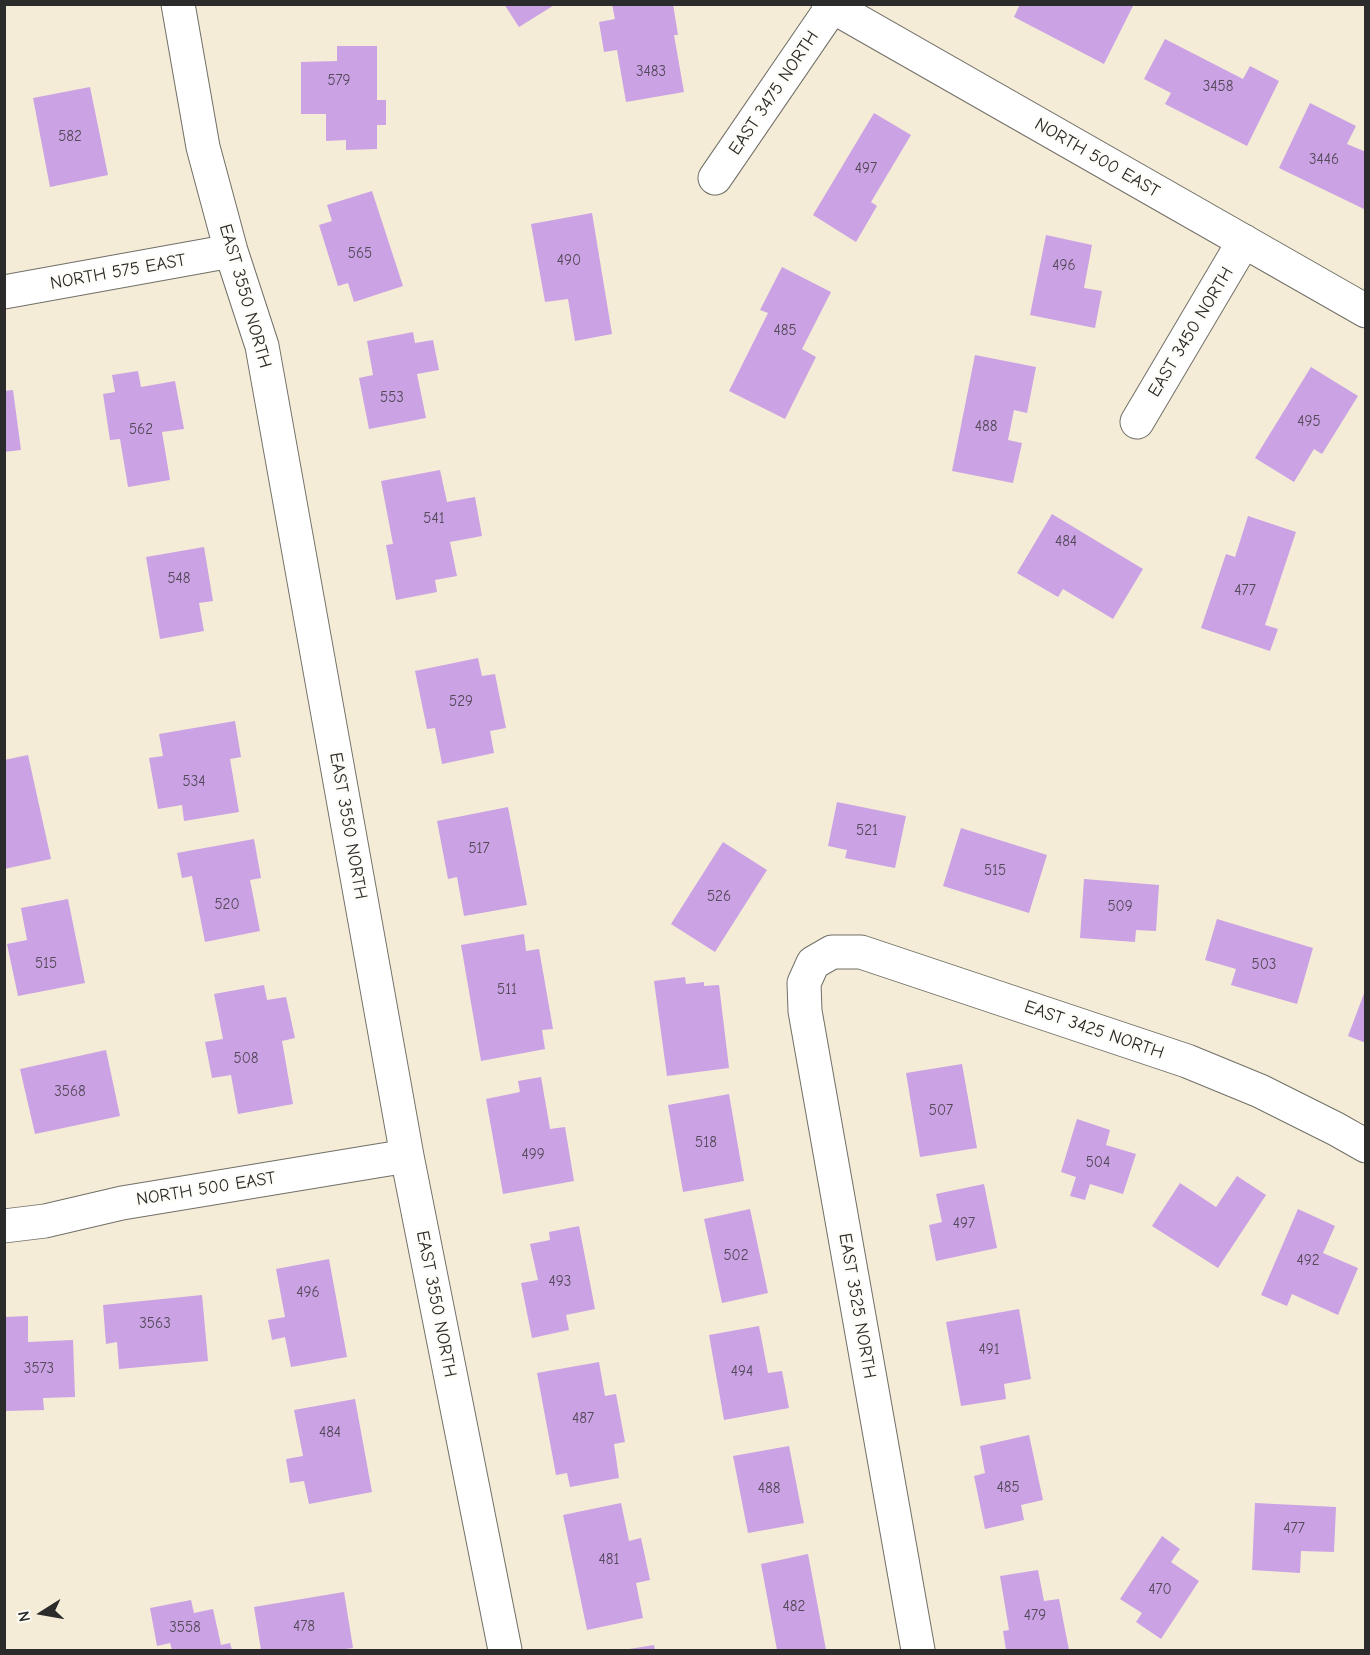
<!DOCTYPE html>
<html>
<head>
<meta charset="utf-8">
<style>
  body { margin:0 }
  #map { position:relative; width:1370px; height:1655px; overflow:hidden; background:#f4ecd7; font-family:"Comic Neue",sans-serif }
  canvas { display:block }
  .frame { position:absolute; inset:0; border:6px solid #2b2b2b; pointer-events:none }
  .north { position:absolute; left:12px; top:1583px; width:60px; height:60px; -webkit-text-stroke:4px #fdfcf7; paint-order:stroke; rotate:259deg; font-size:16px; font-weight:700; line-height:24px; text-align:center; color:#2b2b2b }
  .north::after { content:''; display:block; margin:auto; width:21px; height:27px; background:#2b2b2b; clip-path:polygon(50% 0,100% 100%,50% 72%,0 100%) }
</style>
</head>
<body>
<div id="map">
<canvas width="1370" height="1655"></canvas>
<div class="frame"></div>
<div class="north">N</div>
</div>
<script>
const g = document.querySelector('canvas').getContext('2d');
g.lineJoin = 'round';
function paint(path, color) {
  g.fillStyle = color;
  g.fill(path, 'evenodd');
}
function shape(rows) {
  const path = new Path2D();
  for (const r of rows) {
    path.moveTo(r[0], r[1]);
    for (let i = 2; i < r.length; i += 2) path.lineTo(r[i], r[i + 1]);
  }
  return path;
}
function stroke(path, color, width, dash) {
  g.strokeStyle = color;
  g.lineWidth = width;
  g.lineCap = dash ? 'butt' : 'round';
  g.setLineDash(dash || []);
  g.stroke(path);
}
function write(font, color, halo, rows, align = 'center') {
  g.font = font + ' "Comic Neue",sans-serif';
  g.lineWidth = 4.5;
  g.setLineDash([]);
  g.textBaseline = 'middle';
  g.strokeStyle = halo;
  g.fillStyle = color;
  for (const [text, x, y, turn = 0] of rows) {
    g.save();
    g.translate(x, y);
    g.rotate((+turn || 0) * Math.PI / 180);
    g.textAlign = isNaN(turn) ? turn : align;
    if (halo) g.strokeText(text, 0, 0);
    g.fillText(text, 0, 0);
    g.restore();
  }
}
const building = shape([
  [504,4,556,4,519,27],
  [612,4,673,4,678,35,674,35,684,92,626,102,617,50,604,52,599,22,615,19],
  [1020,4,1134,4,1104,64,1014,17],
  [1165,39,1243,79,1250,66,1279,81,1247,146,1165,104,1171,93,1144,79],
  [337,46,377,46,377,100,386,100,386,125,377,125,377,149,346,150,346,140,326,141,326,114,301,114,301,62,337,61],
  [90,87,108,175,50,187,33,98],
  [1310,103,1356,126,1347,144,1366,152,1366,210,1279,168],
  [874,113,911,135,871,202,877,206,856,242,813,215],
  [372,191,403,286,354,302,348,283,338,286,319,225,332,221,327,205],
  [592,213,612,334,575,341,568,299,545,302,531,224],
  [1046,235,1092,245,1084,288,1102,291,1095,328,1030,315],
  [782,267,831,292,802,349,816,357,785,419,729,391,768,313,760,310],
  [413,332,415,343,433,340,439,370,417,374,426,418,369,429,359,378,373,375,367,341],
  [975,355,1036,367,1027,413,1014,410,1008,440,1022,443,1013,483,952,471],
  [1311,367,1358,396,1322,454,1314,449,1294,482,1255,458],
  [138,371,141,387,175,381,184,429,162,432,170,480,128,487,120,439,110,440,103,394,115,392,112,375],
  [13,390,21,450,4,452,4,391],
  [440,470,447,502,475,497,482,536,450,542,457,576,435,580,437,592,396,600,386,545,393,544,381,481],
  [1052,514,1143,569,1113,619,1063,589,1058,597,1017,573],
  [1248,516,1296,532,1265,625,1278,629,1270,651,1201,628,1226,554,1235,557],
  [204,547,213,601,199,603,204,631,160,639,146,557],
  [478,658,482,676,495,674,506,728,490,731,494,753,442,764,435,728,427,729,415,671],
  [235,721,241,757,230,759,239,812,184,821,182,805,158,809,149,758,163,756,159,734],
  [28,755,51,859,4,869,4,760],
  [837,802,906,816,895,868,845,858,847,850,828,846],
  [508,807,527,905,464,916,457,877,448,879,437,821],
  [961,828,1047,855,1029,913,943,886],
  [254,839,261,878,250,880,260,931,205,942,192,876,182,878,177,853],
  [723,842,767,870,715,952,671,924],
  [1084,879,1159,885,1156,931,1136,930,1135,942,1080,938],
  [68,899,85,983,18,996,7,944,27,940,21,908],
  [1217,919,1313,948,1297,1004,1231,985,1236,969,1205,960],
  [524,934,526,951,539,949,553,1029,542,1030,545,1049,481,1061,461,945],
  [685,977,686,984,704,982,704,986,719,985,729,1068,667,1076,654,981],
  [264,985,267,1000,286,997,295,1038,282,1041,293,1104,238,1114,231,1075,212,1078,205,1042,223,1039,214,994],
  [1365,991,1366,991,1366,1043,1348,1036],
  [106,1050,120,1116,35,1134,20,1069],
  [962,1064,977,1148,920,1157,906,1073],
  [541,1077,550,1129,565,1127,574,1181,503,1194,486,1099,520,1092,518,1081],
  [729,1094,744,1181,683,1192,668,1105],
  [1077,1119,1110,1130,1106,1145,1136,1154,1123,1194,1090,1184,1085,1200,1070,1196,1076,1177,1061,1172],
  [1237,1176,1266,1195,1218,1268,1152,1226,1180,1183,1216,1207],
  [984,1184,997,1248,936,1261,929,1225,942,1222,936,1194],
  [750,1209,768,1293,722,1303,704,1219],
  [1298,1209,1335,1226,1323,1253,1358,1268,1338,1315,1292,1294,1287,1306,1261,1295],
  [579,1226,595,1309,566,1315,569,1330,532,1338,521,1283,538,1280,530,1244,550,1240,549,1232],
  [329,1259,347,1357,291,1367,285,1337,272,1340,268,1320,285,1317,276,1269],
  [202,1295,208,1361,119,1369,117,1342,106,1344,103,1305],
  [1019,1309,1031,1379,1004,1384,1006,1399,961,1406,946,1322],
  [28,1316,28,1342,73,1340,75,1397,43,1398,44,1410,4,1411,4,1317],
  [759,1326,768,1373,782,1371,789,1408,724,1420,709,1335],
  [599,1362,605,1396,616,1394,625,1442,614,1444,619,1478,570,1487,567,1473,556,1475,537,1373],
  [355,1399,372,1492,309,1504,304,1481,290,1483,286,1459,303,1456,294,1410],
  [1029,1435,1043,1500,1021,1505,1024,1520,985,1529,974,1476,985,1473,980,1446],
  [789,1446,804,1523,748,1533,733,1456],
  [621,1503,629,1541,641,1538,650,1580,636,1583,643,1618,587,1630,563,1515],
  [1255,1503,1336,1507,1334,1552,1301,1551,1300,1573,1252,1570],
  [1162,1536,1180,1549,1171,1562,1199,1581,1161,1639,1136,1622,1142,1613,1120,1599],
  [808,1554,826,1650,777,1650,761,1564],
  [1038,1570,1044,1601,1059,1599,1069,1650,1006,1650,1003,1631,1009,1630,1000,1576],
  [344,1592,353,1648,338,1650,261,1650,254,1607],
  [191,1600,194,1613,213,1609,221,1645,230,1643,232,1650,172,1650,170,1643,157,1646,150,1608],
  [654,1645,655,1650,629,1650,629,1649]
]);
const street = shape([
  [178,4,203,147,231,251,262,346,407,1156,505,1650],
  [828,4,1366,311],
  [715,178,832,7],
  [4,292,231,251],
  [1137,422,1244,241],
  [4,1226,45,1221,122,1203,407,1156],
  [918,1650,805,1011,804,983,813,963,832,952,861,952,1187,1061,1260,1091,1336,1129,1366,1146]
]);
const numberNames = [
  ["3483",651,72],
  ["579",339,81],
  ["3458",1218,87],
  ["582",70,137],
  ["3446",1324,160],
  ["497",866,169],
  ["565",360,254],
  ["490",569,261],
  ["496",1064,266],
  ["485",785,331],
  ["553",392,398],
  ["495",1309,422],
  ["488",986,427],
  ["562",141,430],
  ["541",434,519],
  ["484",1066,542],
  ["548",179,579],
  ["477",1245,591],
  ["529",461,702],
  ["534",194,782],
  ["521",867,831],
  ["517",479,849],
  ["515",995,871],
  ["526",719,897],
  ["520",227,905],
  ["509",1120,907],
  ["515",46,964],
  ["503",1264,965],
  ["511",507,990],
  ["508",246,1059],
  ["3568",70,1092],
  ["507",941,1111],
  ["518",706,1143],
  ["499",533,1155],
  ["504",1098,1163],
  ["497",964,1224],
  ["502",736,1256],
  ["492",1308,1261],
  ["493",560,1282],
  ["496",308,1293],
  ["3563",155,1324],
  ["491",989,1350],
  ["3573",39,1369],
  ["494",742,1372],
  ["487",583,1419],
  ["484",330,1433],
  ["485",1008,1488],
  ["488",769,1489],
  ["477",1294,1529],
  ["481",609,1560],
  ["470",1160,1590],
  ["482",794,1607],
  ["479",1035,1616],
  ["478",304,1627],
  ["3558",185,1628]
];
const streetNames = [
  ["EAST 3475 NORTH",774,93,-56],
  ["NORTH 500 EAST",1097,158,30],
  ["NORTH 575 EAST",118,272,-10],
  ["EAST 3550 NORTH",245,296,74],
  ["EAST 3450 NORTH",1191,332,-59],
  ["EAST 3550 NORTH",348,826,80],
  ["EAST 3425 NORTH",1094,1030,19],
  ["NORTH 500 EAST",206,1189,-9],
  ["EAST 3550 NORTH",436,1304,79],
  ["EAST 3525 NORTH",857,1306,80]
];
paint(building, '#cba2e4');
stroke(street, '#716f67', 35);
stroke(street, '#fff', 33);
write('15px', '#534959', null, numberNames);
write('18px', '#2b2b2b', '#fdfcf7', streetNames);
</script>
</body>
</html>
